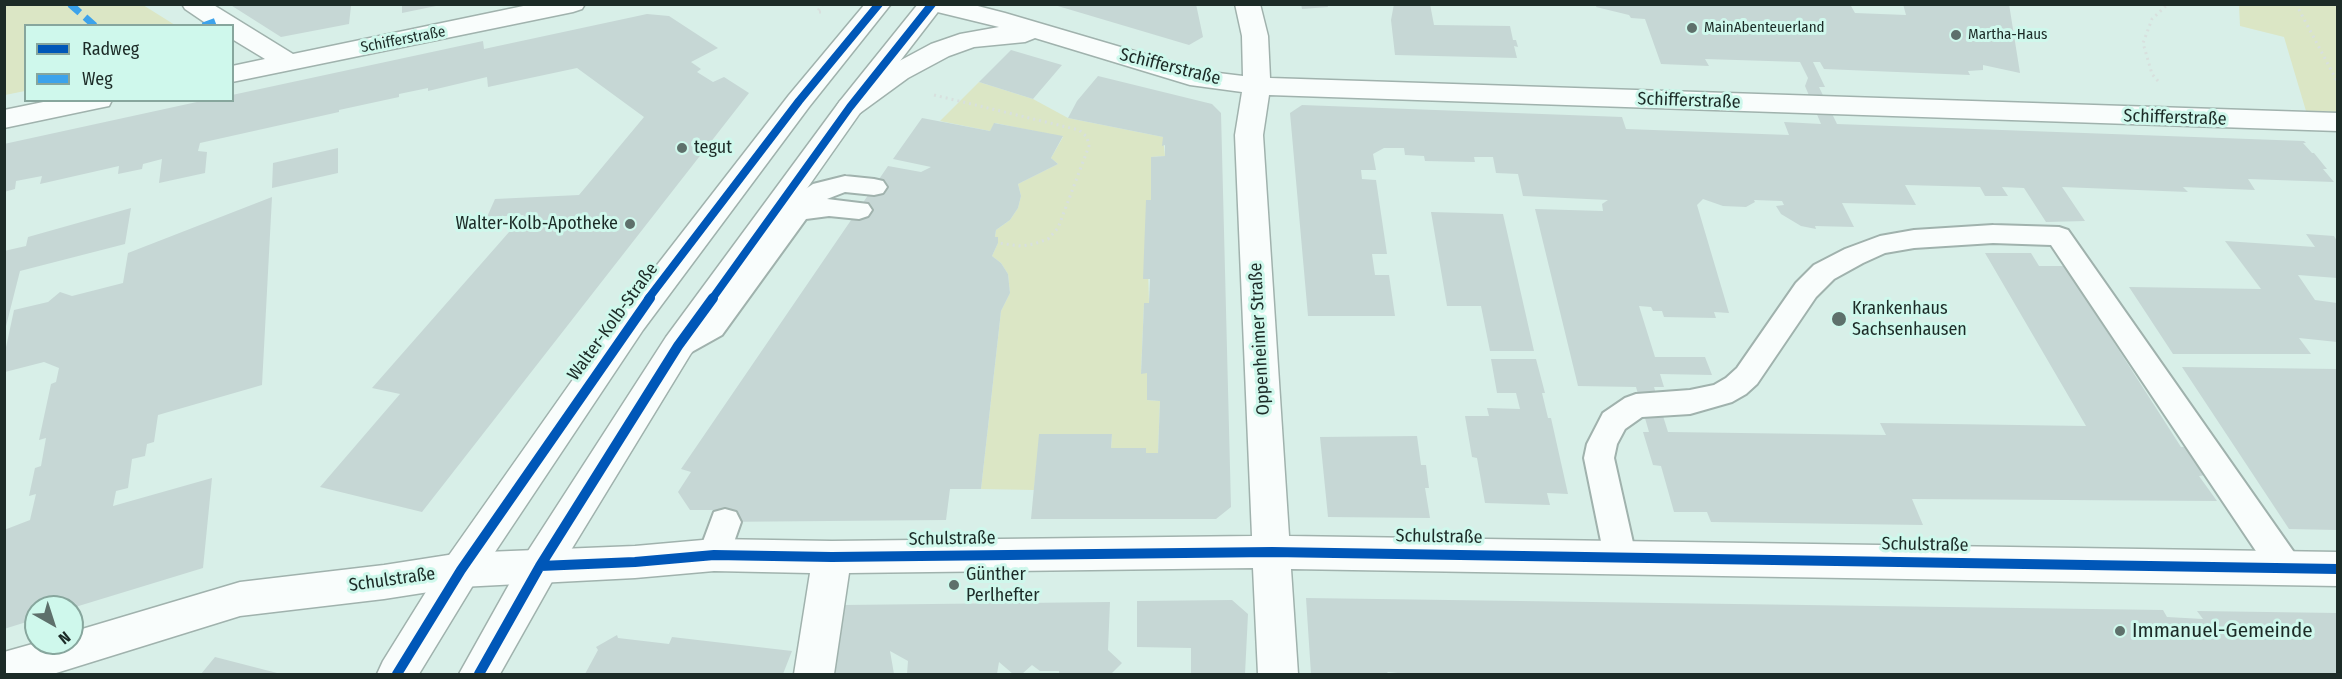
<!DOCTYPE html>
<html>
<head>
<meta charset="utf-8">
<style>
  body { margin:0 }
  #map { position:relative; width:2342px; height:679px; overflow:hidden; background:#d8efe8; font-family:"Fira Sans Condensed",sans-serif }
  canvas { display:block }
  .frame { position:absolute; inset:0; border:6px solid #1c2b27; pointer-events:none }
  .legend { position:absolute; left:24px; top:24px; width:210px; height:78px; box-sizing:border-box; background:#cff8ec; border:2px solid #87a69d; margin:0; padding:8px 10px; list-style:none; font-size:18px; color:#1c2b27 }
  .legend li { display:flex; align-items:center; gap:12px; height:30px }
  .legend b { width:30px; border:2px solid #87a69d }
  .north { position:absolute; left:24px; top:595px; width:60px; height:60px; box-sizing:border-box; background:#cff8ec; border:2px solid #87a69d; border-radius:50%; rotate:141deg; font-size:16px; font-weight:700; line-height:24px; text-align:center; color:#1c2b27 }
  .north::after { content:''; display:block; margin:auto; width:21px; height:27px; background:#5e706b; clip-path:polygon(50% 0,100% 100%,50% 72%,0 100%) }
</style>
</head>
<body>
<div id="map">
<canvas width="2342" height="679"></canvas>
<div class="frame"></div>
<ul class="legend">
<li><b style="height:8px;background:#0057b8"></b>Radweg</li>
<li><b style="height:8px;background:#3da3eb"></b>Weg</li>
</ul>
<div class="north">N</div>
</div>
<script>
const g = document.querySelector('canvas').getContext('2d');
g.lineJoin = 'round';
function paint(path, color) {
  g.fillStyle = color;
  g.fill(path, 'evenodd');
}
function shape(rows) {
  const path = new Path2D();
  for (const r of rows) {
    path.moveTo(r[0], r[1]);
    for (let i = 2; i < r.length; i += 2) path.lineTo(r[i], r[i + 1]);
  }
  return path;
}
function stroke(path, color, width, dash) {
  g.strokeStyle = color;
  g.lineWidth = width;
  g.lineCap = dash ? 'butt' : 'round';
  g.setLineDash(dash || []);
  g.stroke(path);
}
function write(font, color, halo, rows, align = 'center') {
  g.font = font + ' "Fira Sans Condensed",sans-serif';
  g.lineWidth = 6;
  g.setLineDash([]);
  g.textBaseline = 'middle';
  g.strokeStyle = halo;
  g.fillStyle = color;
  for (const [text, x, y, turn = 0] of rows) {
    g.save();
    g.translate(x, y);
    g.rotate((+turn || 0) * Math.PI / 180);
    g.textAlign = isNaN(turn) ? turn : align;
    if (halo) g.strokeText(text, 0, 0);
    g.fillText(text, 0, 0);
    g.restore();
  }
}
const green = shape([
  [5,4,143,5,175,25,26,26,25,91,5,95],
  [2239,5,2337,5,2337,112,2306,111,2284,37,2240,26],
  [979,82,1033,99,1068,118,1163,137,1165,156,1151,157,1151,200,1146,200,1149,303,1144,304,1141,373,1147,373,1147,400,1160,401,1158,453,1146,453,1146,448,1111,448,1112,434,1040,434,1034,490,981,489,1001,311,1010,293,1008,274,1001,263,992,256,998,243,998,237,995,237,996,230,1010,220,1018,208,1021,196,1018,184,1058,164,1051,158,1063,137,995,123,990,131,940,121]
]);
const building = shape([
  [229,4,349,5,351,6,349,24,281,37],
  [402,4,436,4,436,6,402,13],
  [1051,4,1196,4,1203,37,1189,45],
  [1301,4,1327,4,1328,7,1302,9],
  [1394,4,1430,4,1434,25,1510,26,1513,40,1516,40,1518,47,1514,46,1517,58,1395,55,1391,20],
  [1597,4,1851,6,1855,13,1906,15,1903,4,2009,4,2020,73,1983,65,1983,70,1968,71,1970,75,1824,69,1820,62,1813,62,1825,87,1819,87,1837,124,2304,141,2306,143,2303,143,2312,153,2314,153,2327,169,2323,169,2334,182,2248,179,2255,190,2183,187,2188,192,2062,187,2085,221,2046,222,2024,188,2002,187,2008,196,1985,196,1980,187,1905,185,1916,205,1842,203,1854,227,1815,226,1816,229,1801,226,1781,214,1776,206,1784,205,1782,201,1754,200,1755,202,1746,207,1723,206,1703,199,1697,205,1729,313,1714,312,1716,318,1664,317,1662,311,1653,311,1651,307,1639,306,1655,357,1705,357,1712,375,1660,374,1664,387,1654,387,1668,432,1886,435,1880,423,2086,426,1985,253,2031,253,2039,266,2065,266,2181,447,2196,447,2207,475,2199,476,2217,501,1912,499,1923,525,1711,522,1707,512,1674,512,1661,466,1653,465,1643,432,1649,432,1636,387,1578,386,1535,209,1603,211,1602,204,1608,200,1523,196,1518,174,1496,173,1493,157,1474,157,1475,162,1425,161,1424,156,1405,155,1404,148,1384,148,1373,154,1376,170,1361,170,1362,179,1376,180,1387,254,1372,254,1375,275,1389,275,1395,316,1308,316,1290,113,1302,105,1622,117,1626,129,1789,135,1784,122,1821,124,1805,86,1808,78,1800,62,1705,59,1709,66,1661,64,1645,19,1631,18,1629,15,1596,7],
  [647,14,669,16,718,48,691,62,701,69,697,72,713,82,724,77,749,93,422,512,320,487,400,394,372,388,524,215,487,217,495,199,579,195,644,117,577,68,488,87,487,77,428,91,428,88,399,94,399,97,339,110,339,112,200,143,198,151,207,152,205,173,159,183,162,159,143,164,142,169,118,174,119,166,40,184,42,176,16,181,15,189,4,192,4,144,206,100,232,100,232,95,483,41,484,49],
  [1011,50,1062,65,1033,99,979,82],
  [1098,76,1212,104,1221,113,1231,507,1216,519,1031,519,1039,434,1112,434,1111,448,1146,448,1146,453,1158,453,1160,401,1147,400,1147,373,1141,374,1144,303,1149,303,1150,279,1143,279,1146,200,1151,200,1151,157,1165,156,1165,145,1162,146,1163,137,1068,118,1077,101],
  [922,118,990,131,994,123,1063,136,1051,158,1058,164,1018,184,1021,196,1018,208,1010,220,996,230,995,237,998,237,998,243,992,256,1001,263,1008,274,1010,293,1001,311,981,489,950,489,946,520,712,522,715,510,690,510,678,492,691,472,681,469,888,166,921,172,931,167,893,159],
  [338,148,338,173,272,188,273,163],
  [272,197,262,385,158,415,154,442,147,444,145,456,132,459,128,488,116,491,113,506,212,478,203,568,72,608,36,607,36,619,4,629,4,530,30,520,36,494,29,496,35,468,41,466,46,438,39,440,51,384,56,382,59,368,44,362,5,372,5,352,14,310,48,302,60,292,72,296,123,283,128,253],
  [131,208,125,244,20,271,4,334,4,251,26,246,28,237],
  [1431,212,1503,214,1534,351,1490,351,1481,306,1447,306],
  [2306,234,2334,236,2337,241,2337,278,2298,275,2315,300,2337,303,2337,342,2299,338,2311,354,2173,354,2129,287,2261,289,2225,241,2315,247],
  [1491,359,1536,359,1545,393,1542,393,1548,418,1551,418,1568,494,1547,493,1550,505,1485,503,1477,458,1472,457,1465,416,1489,416,1487,408,1520,409,1516,393,1497,393],
  [2182,367,2337,369,2337,530,2289,529],
  [1417,436,1421,465,1426,465,1429,488,1425,488,1430,518,1328,517,1320,437],
  [1306,598,2163,610,2167,617,2203,619,2197,611,2337,613,2337,674,1407,674,1388,672,1386,674,1311,674],
  [1232,600,1248,614,1245,674,1191,674,1191,648,1137,647,1137,601],
  [1110,602,1108,650,1122,663,1112,673,1059,674,1059,671,1040,671,1032,665,1022,674,1013,674,999,662,997,674,907,674,908,661,890,651,894,674,836,674,835,651,843,605],
  [617,635,618,638,669,644,672,637,792,651,783,674,585,674,598,650,596,647],
  [215,657,281,674,201,674]
]);
const path = shape([
  [823,4,817,12,825,12],
  [2296,4,2338,83],
  [2158,81,2152,74,2143,43,2152,19,2168,4],
  [934,95,1079,130,1087,137,1089,146,1058,228,1048,239,1034,244,1021,246,998,243]
]);
const lane = shape([
  [845,176,874,179,883,181,887,187,883,193,874,195,845,192,827,199,868,204,872,210,868,216,859,219,829,216,806,219,722,335,688,354,678,357,668,354,664,346,668,338,702,321,797,195,813,184,845,176],
  [1993,225,2059,227,2068,230,2298,558,2303,568,2298,578,2286,582,2274,578,2051,245,1993,243,1914,248,1885,253,1863,263,1834,279,1816,297,1757,384,1746,394,1732,402,1690,414,1642,417,1625,429,1617,444,1614,458,1636,556,1632,566,1620,570,1608,566,1604,556,1584,458,1587,444,1603,413,1625,398,1636,394,1690,390,1714,385,1726,378,1737,368,1796,283,1814,265,1845,249,1880,236,1914,230,1993,225],
  [725,509,736,512,741,522,726,565,714,569,702,565,698,555,714,512,725,509]
]);
const street = shape([
  [182,4,212,4,293,54,533,4,585,4,582,9,573,12,232,82,232,66,265,59,232,39,232,26,210,26,185,9,182,4],
  [922,4,970,4,1005,13,1202,71,1243,76,1242,36,1235,4,1260,4,1268,36,1270,78,2338,113,2338,131,1269,95,1263,135,1289,536,2338,552,2338,586,1291,569,1298,674,1258,674,1253,568,849,573,834,674,794,674,810,573,714,571,635,578,461,587,384,599,240,616,53,674,4,674,4,652,36,643,72,643,72,632,240,582,384,565,461,553,635,546,714,539,832,541,1252,536,1235,135,1242,92,1190,85,1035,38,1025,42,974,47,949,56,908,78,860,113,850,116,840,113,836,107,840,101,890,66,931,44,960,34,999,27,925,9,922,4],
  [53,100,112,100,109,106,99,108,4,128,4,110,53,100]
]);
const primary = shape([
  [865,4,891,4,809,107,643,330,475,582,419,674,377,674,383,661,447,558,619,314,789,95,865,4],
  [918,4,944,4,860,113,690,355,554,578,500,674,459,674,526,554,666,337,840,101,918,4]
]);
const quiet = shape([
  [70,4,95,26],
  [203,26,219,20]
]);
const cyclewayFar1 = shape([
  [648,299,799,101,879,4],
  [712,299,850,107,932,4]
]);
const cycleway = shape([
  [540,566,635,562,714,555,832,557,1272,552,2338,569],
  [397,674,461,570,650,298],
  [479,674,540,566,678,346,713,298]
]);
const markers = [
  [1692,28,6,"#5e706b"],
  [1956,35,6,"#5e706b"],
  [682,148,6,"#5e706b"],
  [630,224,6,"#5e706b"],
  [1839,319,8,"#5e706b"],
  [954,585,6,"#5e706b"],
  [2120,631,6,"#5e706b"]
];
const farPoinames = [
  ["MainAbenteuerland",1704,28],
  ["Martha-Haus",1968,35]
];
const farStreetnames = [
  ["Schifferstraße",403,40,-11]
];
const streetNames = [
  ["Schifferstraße",1170,67,14],
  ["Schifferstraße",1689,101,2],
  ["Schifferstraße",2175,118,2],
  ["Walter-Kolb-Straße",613,322,-54],
  ["Oppenheimer Straße",1260,339,-93],
  ["Schulstraße",1439,537,1],
  ["Schulstraße",952,539,-1],
  ["Schulstraße",1925,545,1],
  ["Schulstraße",392,580,-8]
];
const poiNames = [
  ["tegut",694,148],
  ["Walter-Kolb-Apotheke",618,224,"right"],
  ["Krankenhaus",1852,309],
  ["Sachsenhausen",1852,330],
  ["Günther",966,575],
  ["Perlhefter",966,596]
];
const nearPoinames = [
  ["Immanuel-Gemeinde",2132,631]
];
paint(green, '#dbe6c5');
paint(building, '#c6d7d5');
stroke(lane, '#a0b2ad', 4);
stroke(street, '#a0b2ad', 3);
stroke(primary, '#a0b2ad', 3);
stroke(path, '#d8e0de', 3, [2, 4]);
paint(lane, '#f9fdfc');
paint(street, '#f9fdfc');
paint(primary, '#f9fdfc');
stroke(quiet, '#3da3eb', 7, [13, 7]);
stroke(cyclewayFar1, '#0057b8', 8);
stroke(cycleway, '#0057b8', 10);
for (const [x, y, r, color] of markers) {
  const dot = new Path2D();
  dot.arc(x, y, r, 0, 2 * Math.PI);
  g.fillStyle = color;
  g.fill(dot);
  stroke(dot, '#cff8ec', 2);
}
write('15px', '#1c2b27', '#cff8ec', farPoinames, 'left');
write('15px', '#1c2b27', '#cff8ec', farStreetnames);
write('18px', '#1c2b27', '#cff8ec', streetNames);
write('18px', '#1c2b27', '#cff8ec', poiNames, 'left');
write('21px', '#1c2b27', '#cff8ec', nearPoinames, 'left');
</script>
</body>
</html>
